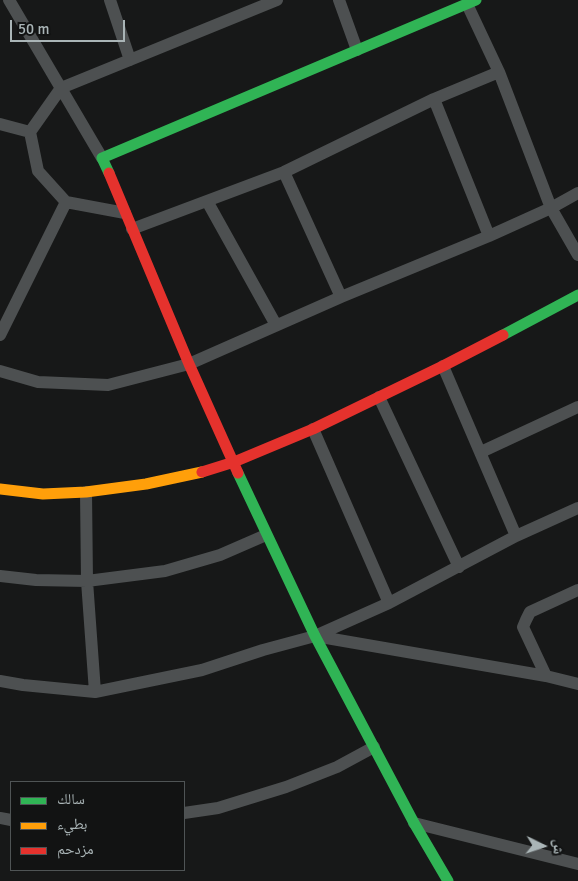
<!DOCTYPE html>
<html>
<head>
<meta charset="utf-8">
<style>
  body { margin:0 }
  #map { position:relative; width:578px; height:881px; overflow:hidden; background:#171818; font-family:Signika,"Noto Naskh Arabic",sans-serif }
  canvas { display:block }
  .legend { position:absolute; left:10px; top:781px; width:175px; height:90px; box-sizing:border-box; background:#121313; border:1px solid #4f5455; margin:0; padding:6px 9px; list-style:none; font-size:15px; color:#aab5b7 }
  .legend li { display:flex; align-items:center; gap:10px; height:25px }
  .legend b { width:25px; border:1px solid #4f5455 }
  .north { position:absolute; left:518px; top:821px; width:50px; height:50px; -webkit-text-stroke:4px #121313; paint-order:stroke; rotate:94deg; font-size:14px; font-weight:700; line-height:20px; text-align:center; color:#aab5b7 }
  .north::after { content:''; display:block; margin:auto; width:18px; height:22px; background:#aab5b7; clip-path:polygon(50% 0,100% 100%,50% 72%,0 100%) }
  .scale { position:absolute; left:10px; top:20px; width:115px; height:22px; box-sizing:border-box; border:2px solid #aab5b7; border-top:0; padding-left:6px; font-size:15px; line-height:18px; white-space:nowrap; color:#aab5b7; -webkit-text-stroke:4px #121313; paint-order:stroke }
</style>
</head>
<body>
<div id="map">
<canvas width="578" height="881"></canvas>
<ul class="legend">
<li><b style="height:6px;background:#30b455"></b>سالك</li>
<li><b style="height:6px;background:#ff9f0a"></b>بطيء</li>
<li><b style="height:6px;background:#e5322d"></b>مزدحم</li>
</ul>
<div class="north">ش</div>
<div class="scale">50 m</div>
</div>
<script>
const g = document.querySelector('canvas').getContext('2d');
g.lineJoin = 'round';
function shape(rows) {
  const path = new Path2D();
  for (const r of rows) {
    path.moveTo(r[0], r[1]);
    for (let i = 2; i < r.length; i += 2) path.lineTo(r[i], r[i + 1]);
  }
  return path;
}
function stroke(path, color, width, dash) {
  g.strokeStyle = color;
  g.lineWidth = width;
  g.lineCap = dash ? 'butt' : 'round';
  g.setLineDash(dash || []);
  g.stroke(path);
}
const street = shape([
  [9,0,102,158],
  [110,0,130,60],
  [339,0,357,50],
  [467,4,499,72,551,208,578,255],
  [434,99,489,236],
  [0,124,30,132],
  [284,172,341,297],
  [207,201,276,325],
  [125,213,66,202,38,171,30,132,61,88,277,0],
  [132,229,284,172,434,99,499,72],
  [0,335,66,202],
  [443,366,516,536],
  [0,371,38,382,108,385,189,364,341,297,489,236,551,208,578,193],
  [379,397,459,567],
  [313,429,389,603],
  [481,452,578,407],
  [86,492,87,581,95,692],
  [0,576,36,580,87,581,165,571,220,555,266,535],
  [315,636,546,676,578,684],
  [546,676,523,627,526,620,530,612,578,590],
  [0,681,23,685,95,692,202,670,263,650,315,636,389,603,516,536,578,508],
  [184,813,218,808,286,787,337,767,374,747],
  [0,818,11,820],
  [414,823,578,864]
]);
const fast = shape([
  [109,173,102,158,476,0],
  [503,335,578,295],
  [238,473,315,636,414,823,448,881]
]);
const slow = shape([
  [0,489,43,494,86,492,146,484,202,472]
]);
const jam = shape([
  [109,173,189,364,238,473],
  [202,472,234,462,313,429,443,366,503,335]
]);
stroke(street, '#4d5051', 12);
stroke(fast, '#30b455', 11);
stroke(slow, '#ff9f0a', 11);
stroke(jam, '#e5322d', 11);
</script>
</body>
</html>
